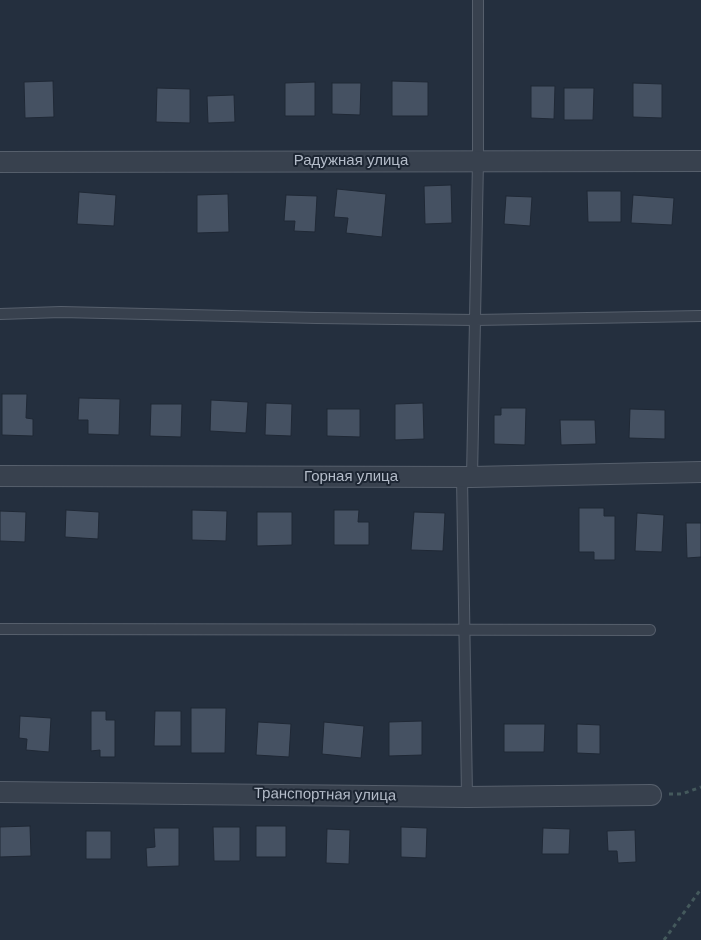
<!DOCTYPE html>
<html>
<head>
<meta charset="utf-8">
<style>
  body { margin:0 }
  canvas { display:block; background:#242f3e }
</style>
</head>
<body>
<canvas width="701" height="940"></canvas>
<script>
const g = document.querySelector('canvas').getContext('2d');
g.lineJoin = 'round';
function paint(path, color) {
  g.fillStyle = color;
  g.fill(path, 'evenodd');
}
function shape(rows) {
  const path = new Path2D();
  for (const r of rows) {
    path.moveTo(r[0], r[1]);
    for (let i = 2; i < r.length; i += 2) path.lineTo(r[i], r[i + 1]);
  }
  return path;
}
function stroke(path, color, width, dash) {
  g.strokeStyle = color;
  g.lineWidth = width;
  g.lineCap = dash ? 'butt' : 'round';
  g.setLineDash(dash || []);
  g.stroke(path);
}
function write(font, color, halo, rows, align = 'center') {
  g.font = font + ' Helvetica,sans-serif';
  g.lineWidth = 4;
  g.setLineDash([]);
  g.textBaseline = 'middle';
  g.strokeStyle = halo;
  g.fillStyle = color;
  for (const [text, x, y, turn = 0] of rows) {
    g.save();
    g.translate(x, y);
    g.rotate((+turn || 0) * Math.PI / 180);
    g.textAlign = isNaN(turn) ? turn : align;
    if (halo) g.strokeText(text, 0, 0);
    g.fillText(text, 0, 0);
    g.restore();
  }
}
const building = shape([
  [53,81,54,117,25,118,24,82,53,81],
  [392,81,428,82,428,116,392,116,392,81],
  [315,82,315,116,285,116,285,83,315,82],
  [332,83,361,83,360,115,332,114,332,83],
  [633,83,662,84,662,118,633,117,633,83],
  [531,86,555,86,554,119,531,118,531,86],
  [157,88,190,89,190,123,156,122,157,88],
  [564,88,594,88,593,120,564,120,564,88],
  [234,95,235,122,208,123,207,96,234,95],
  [451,185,452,223,425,224,424,186,451,185],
  [337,189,386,194,382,237,346,233,348,218,334,217,337,189],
  [587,191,621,191,621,222,588,222,587,191],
  [79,192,116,195,114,226,77,224,79,192],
  [228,194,229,232,197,233,197,195,228,194],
  [286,195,317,196,315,232,294,231,295,221,284,221,286,195],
  [633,195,674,198,672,225,631,223,633,195],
  [506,196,532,197,530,226,504,224,506,196],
  [2,394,27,394,26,418,33,419,33,436,2,435,2,394],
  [79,398,120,399,119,435,88,434,88,420,78,420,79,398],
  [211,400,248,402,246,433,210,431,211,400],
  [266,403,292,404,291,436,265,435,266,403],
  [423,403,424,439,395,440,395,404,423,403],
  [151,404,182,404,181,437,150,436,151,404],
  [501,408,526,408,525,445,494,444,494,415,501,415,501,408],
  [327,409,360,409,360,437,327,436,327,409],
  [630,409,665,410,665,439,629,438,630,409],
  [560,420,595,420,596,444,561,445,560,420],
  [579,508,604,508,604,516,615,516,615,560,594,560,594,552,579,552,579,508],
  [66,510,99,512,98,539,65,537,66,510],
  [192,510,227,511,226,541,192,540,192,510],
  [334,510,359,510,358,522,369,522,369,545,334,545,334,510],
  [0,511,26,512,25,542,0,541,0,511],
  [257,512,292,512,292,545,257,546,257,512],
  [414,512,445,513,443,551,411,550,414,512],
  [637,513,664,515,662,552,635,551,637,513],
  [686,523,701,523,701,557,687,558,686,523],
  [191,708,226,708,225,753,191,753,191,708],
  [91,711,106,711,106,720,115,720,115,757,100,757,100,750,91,751,91,711],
  [155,711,181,711,181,746,154,746,155,711],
  [20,716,51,718,49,752,26,750,27,739,19,738,20,716],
  [422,721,422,755,389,756,389,722,422,721],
  [258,722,291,724,289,757,256,755,258,722],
  [324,722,364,726,361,758,322,754,324,722],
  [504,724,545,724,544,752,504,752,504,724],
  [577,724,600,725,600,754,577,753,577,724],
  [30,826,31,856,0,857,0,827,30,826],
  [256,826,286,826,286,857,256,857,256,826],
  [213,827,240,827,240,861,214,861,213,827],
  [401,827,427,828,426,858,401,857,401,827],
  [154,828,179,828,179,866,147,867,146,848,155,847,154,828],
  [543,828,570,829,569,854,542,854,543,828],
  [327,829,350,830,349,864,326,863,327,829],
  [635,830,636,862,618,863,617,851,608,851,607,831,635,830],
  [86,831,111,831,111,859,86,859,86,831]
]);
const path = shape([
  [669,794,682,794,701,787],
  [664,940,701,889]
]);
const lane = shape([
  [0,314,61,312,317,318,475,320,701,316],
  [462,477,467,797],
  [472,477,478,161,478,0],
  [0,629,650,630]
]);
const street = shape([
  [0,162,701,161],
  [0,476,472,477,701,472],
  [0,792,467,797,651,795]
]);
const streetNames = [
  ["Радужная улица",351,161],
  ["Горная улица",351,477],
  ["Транспортная улица",325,795,1]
];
paint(building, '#455162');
stroke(building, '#1f2835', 1);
stroke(lane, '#565f6c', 12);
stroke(street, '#565f6c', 22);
stroke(path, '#44595c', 3, [4, 4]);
stroke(lane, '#38414e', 10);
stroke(street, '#38414e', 20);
write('15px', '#b4bcc9', '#1d2633', streetNames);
</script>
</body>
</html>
